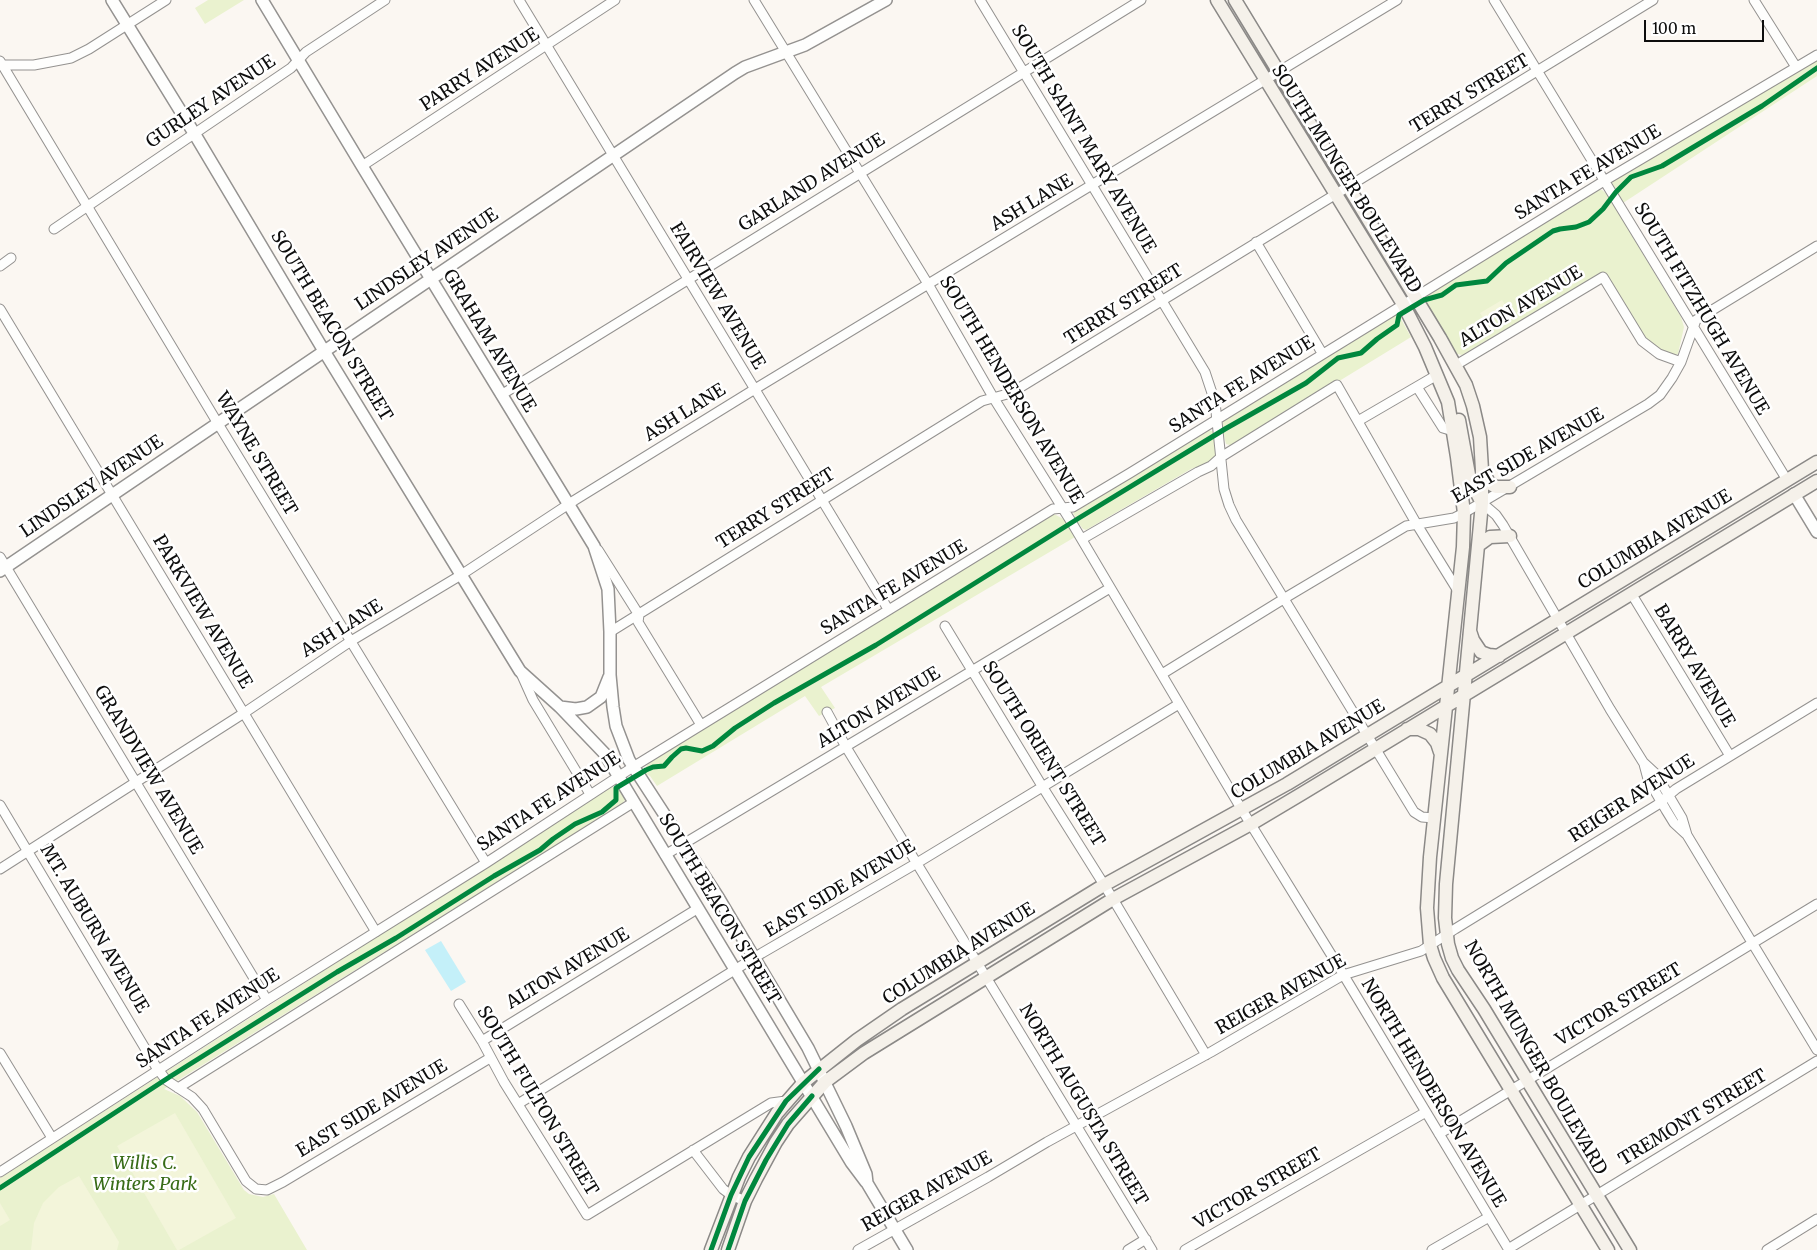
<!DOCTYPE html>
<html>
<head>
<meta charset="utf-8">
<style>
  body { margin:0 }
  #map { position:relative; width:1817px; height:1250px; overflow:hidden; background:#fbf7f2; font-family:Merriweather,serif }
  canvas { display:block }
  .scale { position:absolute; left:1644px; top:20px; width:120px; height:22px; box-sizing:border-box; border:2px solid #0d0d0d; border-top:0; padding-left:6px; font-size:15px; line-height:18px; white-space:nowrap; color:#0d0d0d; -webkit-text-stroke:4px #fff; paint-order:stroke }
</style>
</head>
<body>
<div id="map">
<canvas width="1817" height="1250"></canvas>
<div class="scale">100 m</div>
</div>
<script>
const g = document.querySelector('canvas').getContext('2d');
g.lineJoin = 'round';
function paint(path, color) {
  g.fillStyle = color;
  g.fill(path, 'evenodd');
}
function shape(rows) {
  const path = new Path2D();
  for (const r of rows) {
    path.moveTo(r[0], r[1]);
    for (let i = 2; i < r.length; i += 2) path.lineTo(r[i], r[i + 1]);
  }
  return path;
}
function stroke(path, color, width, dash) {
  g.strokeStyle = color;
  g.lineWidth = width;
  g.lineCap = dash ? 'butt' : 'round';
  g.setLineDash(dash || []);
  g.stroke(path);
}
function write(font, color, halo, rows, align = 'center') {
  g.font = font + ' Merriweather,serif';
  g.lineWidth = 5;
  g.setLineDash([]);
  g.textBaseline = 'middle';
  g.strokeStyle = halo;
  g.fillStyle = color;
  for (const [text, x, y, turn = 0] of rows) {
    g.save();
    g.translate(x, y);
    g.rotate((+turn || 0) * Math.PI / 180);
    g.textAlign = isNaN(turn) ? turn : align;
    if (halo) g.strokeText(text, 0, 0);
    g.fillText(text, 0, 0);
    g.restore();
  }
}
const green = shape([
  [208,0,244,0,205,24,195,8],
  [1817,58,1817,76,1623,203,1619,197,1613,204,1681,317,1684,327,1678,354,1674,356,1661,352,1643,337,1603,272,1462,355,1457,354,1426,303,1401,319,1411,337,1403,342,1233,446,1226,444,1224,436,1216,441,1217,455,1214,460,1191,469,1086,530,1083,529,1079,524,1071,530,1075,537,821,687,835,708,819,716,805,696,657,786,650,776,646,774,620,789,625,800,622,804,164,1089,180,1096,197,1112,244,1190,249,1194,263,1197,274,1194,307,1250,0,1250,0,1178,609,788,617,786,644,770,649,762,1054,514,1067,521,1075,516,1073,514,1076,510,1207,429,1214,432,1223,426,1223,421,1597,190,1602,190,1608,195,1614,188,1612,183,1614,180]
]);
const pitch = shape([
  [1502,300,1508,309,1486,322,1480,313],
  [175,1113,236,1218,179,1250,177,1250,117,1146],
  [79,1176,119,1242,117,1250,31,1250,34,1223,43,1203,59,1187],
  [0,1203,10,1220,0,1226]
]);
const water = shape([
  [441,941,466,982,451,991,425,950]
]);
const minor = shape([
  [519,0,888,609],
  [754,0,928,284,993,397,1072,523,1242,810,1340,969,1509,1250],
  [980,0,1205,372,1215,402,1224,489,1229,505,1236,520,1414,812,1422,817,1434,818],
  [1494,0,1787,480],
  [1754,0,1796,67],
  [0,61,217,422,486,863],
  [0,65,34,65,71,58,89,49,166,0],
  [362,166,615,0],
  [54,229,291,68,306,52,385,0],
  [1256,242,1322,353],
  [0,266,11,258],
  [0,309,376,932],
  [1456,365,1603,277,1642,341,1659,354,1681,362],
  [1417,387,1443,428,1453,431],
  [501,395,1141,0],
  [1358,421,1437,375],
  [1482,503,1496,515,1503,525,1610,709,1643,762,1656,774,1682,818,1687,835,1817,1050],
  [1082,539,1198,472,1211,466,1221,457,1337,385,1416,523,1458,591],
  [598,550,639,615,638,622,701,725],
  [0,557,267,1000],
  [1631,593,1730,756],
  [945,626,1042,786,1113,899,1206,1055],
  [610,632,982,401,1011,393,1653,0],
  [520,671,533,700,590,794],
  [1162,674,1290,595,1406,526,1454,518,1464,513,1648,404,1660,395,1672,378,1681,362,1696,320,1817,246],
  [827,712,846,747,1152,1250],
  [1644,764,1648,779,1666,810,1674,823,1687,835],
  [0,805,155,1065,166,1080,192,1097,203,1109,246,1181,256,1189,267,1190,283,1182,490,1058],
  [665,855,1110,588],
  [0,869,244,713,351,641,461,575,575,500,755,389,1397,0],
  [459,1004,482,1041,504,1082,587,1215,771,1103,786,1101],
  [482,1041,697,909],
  [0,1053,52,1138],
  [178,1088,634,802],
  [518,1104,762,953,917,863,1179,704],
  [1439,1134,1817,904],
  [693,1150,723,1189,731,1195,745,1201],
  [0,1172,267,1000,486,863,633,767,1053,509,1073,507,1130,473,1604,181,1817,55],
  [1508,1249,1817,1061],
  [858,1250,988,1177,1047,1142,1211,1052,1343,975,1421,951,1455,929,1657,805,1676,789,1817,703],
  [1128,1250,1146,1239],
  [1185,1250,1426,1112],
  [1432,1250,1489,1217],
  [1767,1250,1817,1219]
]);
const tertiary = shape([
  [112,0,194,133,324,351,520,671,560,707,605,754,851,1162,866,1182],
  [262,0,362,166,594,546,608,589,610,632,610,675,613,707,616,726,629,760,718,897,808,1048,846,1126,866,1174,867,1183,907,1250],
  [1794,494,1817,532],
  [0,571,735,73,745,67,805,45,886,0],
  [560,707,576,709,587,707,601,697,609,677]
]);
const secondary = shape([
  [1217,0,1403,304,1425,347,1448,402,1457,457,1464,513,1463,547,1430,857,1427,908,1430,945,1434,958,1443,978,1608,1250],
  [1235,0,1440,338,1466,385,1473,406,1480,437,1482,470,1482,503,1446,884,1445,918,1448,944,1452,958,1458,970,1484,1009,1630,1250],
  [1459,420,1470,480,1482,503],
  [1483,472,1488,481,1492,485,1496,487,1510,487],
  [1479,545,1490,537,1510,536],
  [1470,631,1473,640,1481,652,1489,655,1499,656],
  [1407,729,1419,729,1430,734,1437,743,1440,752],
  [711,1250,739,1177,749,1157,777,1113,804,1082,857,1040,902,1009,1104,885,1287,784,1817,462],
  [728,1250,745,1201,756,1179,776,1142,788,1124,825,1082,864,1053,1113,899,1251,824,1303,793,1817,481]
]);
const cycleway = shape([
  [0,1188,171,1076,337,972,396,938,494,876,540,850,553,839,575,824,602,812,616,800,616,788,646,770,653,767,664,766,672,757,681,749,686,748,702,751,713,746,735,728,774,703,876,645,1079,518,1225,429,1306,383,1338,358,1361,353,1377,339,1397,325,1399,315,1424,300,1442,295,1456,285,1487,281,1506,263,1553,231,1560,229,1576,227,1589,222,1603,209,1616,192,1631,177,1662,166,1762,106,1817,68],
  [711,1250,731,1195,749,1157,786,1101,819,1069],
  [728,1250,745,1201,766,1160,788,1124,812,1096]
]);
const streetNames = [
  ["PARRY AVENUE",480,70,-33],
  ["TERRY STREET",1470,94,-31],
  ["GURLEY AVENUE",211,102,-34],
  ["SOUTH SAINT MARY AVENUE",1083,139,59],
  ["SANTA FE AVENUE",1588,173,-31],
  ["SOUTH MUNGER BOULEVARD",1346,179,58],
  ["GARLAND AVENUE",812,183,-32],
  ["ASH LANE",1032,203,-31],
  ["LINDSLEY AVENUE",427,260,-34],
  ["FAIRVIEW AVENUE",717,296,59],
  ["TERRY STREET",1124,305,-32],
  ["ALTON AVENUE",1521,307,-31],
  ["SOUTH FITZHUGH AVENUE",1701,309,59],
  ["SOUTH BEACON STREET",331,326,59],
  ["GRAHAM AVENUE",489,341,59],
  ["SANTA FE AVENUE",1242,385,-32],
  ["SOUTH HENDERSON AVENUE",1011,390,59],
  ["ASH LANE",685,413,-32],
  ["WAYNE STREET",256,454,59],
  ["EAST SIDE AVENUE",1528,456,-30],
  ["LINDSLEY AVENUE",92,487,-34],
  ["TERRY STREET",776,509,-32],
  ["COLUMBIA AVENUE",1655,540,-31],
  ["SANTA FE AVENUE",894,588,-31],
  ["PARKVIEW AVENUE",202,612,59],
  ["ASH LANE",342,629,-32],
  ["BARRY AVENUE",1694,666,59],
  ["ALTON AVENUE",879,708,-31],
  ["COLUMBIA AVENUE",1308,750,-31],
  ["SOUTH ORIENT STREET",1043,754,58],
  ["GRANDVIEW AVENUE",148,770,59],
  ["REIGER AVENUE",1632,799,-33],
  ["SANTA FE AVENUE",549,802,-33],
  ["EAST SIDE AVENUE",840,889,-31],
  ["SOUTH BEACON STREET",719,909,59],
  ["MT. AUBURN AVENUE",94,929,59],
  ["COLUMBIA AVENUE",959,954,-32],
  ["ALTON AVENUE",568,969,-31],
  ["REIGER AVENUE",1281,995,-29],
  ["VICTOR STREET",1619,1005,-31],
  ["SANTA FE AVENUE",208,1019,-33],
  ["NORTH MUNGER BOULEVARD",1535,1058,60],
  ["NORTH HENDERSON AVENUE",1433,1093,59],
  ["SOUTH FULTON STREET",537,1101,59],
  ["NORTH AUGUSTA STREET",1083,1105,59],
  ["EAST SIDE AVENUE",372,1109,-31],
  ["TREMONT STREET",1693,1118,-31],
  ["VICTOR STREET",1258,1189,-30],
  ["REIGER AVENUE",927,1192,-29]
];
const parkNames = [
  ["Willis C.",145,1164],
  ["Winters Park",145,1185]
];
paint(green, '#eaf2cf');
paint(pitch, '#f3f5da');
paint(water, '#c4f0f9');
stroke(minor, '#949290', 11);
stroke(tertiary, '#949290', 14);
stroke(secondary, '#8b8987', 15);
stroke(minor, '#fefefd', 9);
stroke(tertiary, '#fefefd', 11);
stroke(secondary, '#f5f1ea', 12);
stroke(cycleway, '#00873e', 5);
write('18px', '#0d0d0d', '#fff', streetNames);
write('italic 18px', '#386c17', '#fff', parkNames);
</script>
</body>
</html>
